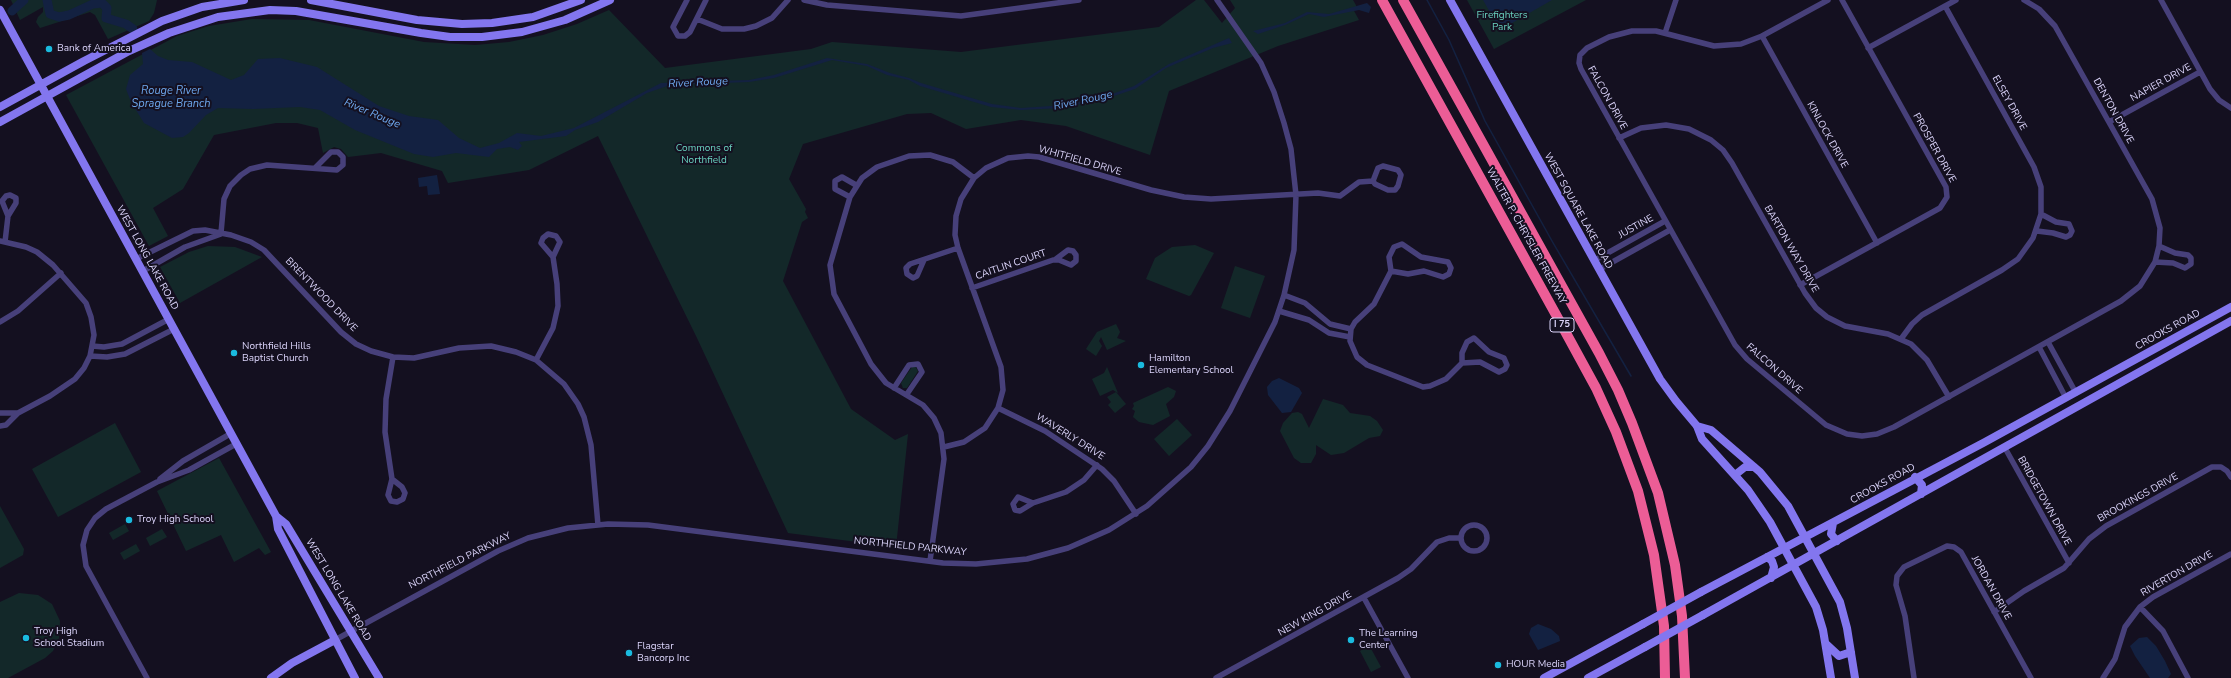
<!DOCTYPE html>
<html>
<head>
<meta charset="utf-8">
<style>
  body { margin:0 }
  canvas { display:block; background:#141020 }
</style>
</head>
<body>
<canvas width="2231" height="678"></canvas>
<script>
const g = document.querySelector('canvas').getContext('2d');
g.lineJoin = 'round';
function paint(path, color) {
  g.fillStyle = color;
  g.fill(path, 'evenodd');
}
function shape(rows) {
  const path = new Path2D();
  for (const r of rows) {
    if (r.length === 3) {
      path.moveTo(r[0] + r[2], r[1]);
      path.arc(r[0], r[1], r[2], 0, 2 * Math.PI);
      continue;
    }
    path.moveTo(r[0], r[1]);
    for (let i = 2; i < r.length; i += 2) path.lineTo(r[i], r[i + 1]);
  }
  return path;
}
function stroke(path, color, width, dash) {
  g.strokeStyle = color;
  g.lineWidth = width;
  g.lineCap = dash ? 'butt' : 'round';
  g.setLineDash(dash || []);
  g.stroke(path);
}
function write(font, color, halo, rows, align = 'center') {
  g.font = font + ' "Nunito Sans",sans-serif';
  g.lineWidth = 4;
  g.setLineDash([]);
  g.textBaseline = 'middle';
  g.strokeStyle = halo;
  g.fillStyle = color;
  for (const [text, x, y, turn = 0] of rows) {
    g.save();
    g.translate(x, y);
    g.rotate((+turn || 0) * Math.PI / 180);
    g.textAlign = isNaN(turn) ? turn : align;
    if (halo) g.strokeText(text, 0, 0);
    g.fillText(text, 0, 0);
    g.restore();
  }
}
const green = shape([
  [11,0,157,0,154,13,149,21,108,39,95,15,90,12,40,28,36,22,38,17,43,12,43,7,20,20],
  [1196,0,1204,0,1222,23,1235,8,1230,0,1353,0,1357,7,1353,9,1359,20,1278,46,1169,91,1150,155,1066,126,1021,120,966,129,931,113,907,114,803,144,789,179,806,209,805,212,808,218,802,222,783,281,851,409,895,440,908,434,896,547,788,533,697,338,598,136,529,170,448,183,442,171,381,153,348,157,341,149,334,147,323,153,318,128,297,123,276,123,214,135,183,189,153,208,168,236,149,246,66,95,177,36,209,26,252,19,309,20,424,42,475,45,509,42,543,35,577,24,609,10,665,68,811,49,832,42,961,52,1159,27],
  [1467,0,1586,0,1494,49],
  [1195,245,1214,253,1191,295,1189,296,1146,279,1155,258,1172,247],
  [208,246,235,247,262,257,180,303,160,267,189,252],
  [1235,266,1265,276,1250,318,1221,308],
  [1116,324,1120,332,1117,338,1126,341,1107,350,1101,337,1099,341,1102,346,1096,356,1086,349,1097,332],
  [915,366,918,371,907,388,903,388,901,383,912,367],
  [1107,367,1118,393,1113,390,1100,396,1092,379,1104,373],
  [1168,387,1176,391,1174,397,1166,404,1170,416,1153,425,1139,422,1133,417,1135,411,1132,409,1134,406,1133,403],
  [1116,392,1126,404,1115,413,1108,405,1111,402,1107,397],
  [1323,399,1343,405,1350,413,1370,416,1377,421,1383,430,1380,436,1369,438,1344,453,1331,455,1316,445,1316,454,1311,463,1301,463,1294,458,1280,431,1283,423,1292,413,1298,412,1302,414,1309,428],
  [1177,419,1192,435,1169,456,1154,439],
  [115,423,141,472,58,517,32,469],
  [219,458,271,552,265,555,259,548,234,562,221,535,186,551,157,491],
  [0,506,24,549,23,555,0,568],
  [125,524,129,531,113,540,109,533],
  [162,529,167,537,150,546,146,538],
  [136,544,140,551,124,560,120,553],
  [19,593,38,595,52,604,60,621,59,638,53,651,45,658,8,678,0,678,0,602],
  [1369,645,1381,667,1371,672,1360,651]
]);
const water = shape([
  [1483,0,1552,0,1500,30],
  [1367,3,1371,7,1369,13,1359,10,1324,17,1309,14,1285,25,1258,34,1253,31,1285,23,1307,12,1329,14],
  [1229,38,1232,43,1213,48,1166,68,1135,89,1105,99,1061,108,1021,110,991,107,920,86,909,80,887,75,867,66,832,60,774,78,749,82,670,85,647,93,598,122,575,130,566,136,519,142,522,146,518,150,510,147,497,149,489,157,456,153,433,157,414,154,355,130,320,110,300,107,253,109,218,108,206,115,189,133,183,137,172,138,144,123,131,102,126,89,130,75,143,64,142,53,150,49,158,56,168,60,192,62,231,80,244,75,258,59,280,58,317,67,379,106,409,116,438,120,459,138,480,148,499,143,517,133,541,136,574,128,661,83,749,80,774,75,827,58,867,64,890,73,909,78,921,83,992,104,1021,108,1066,105,1104,97,1134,86,1169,64],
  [437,175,440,194,428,195,427,186,419,187,418,178],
  [1279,378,1299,388,1302,393,1291,412,1282,413,1268,395,1267,387,1272,381],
  [1538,624,1551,629,1559,636,1560,641,1538,650,1529,634,1531,628],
  [2147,637,2156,646,2165,661,2171,674,2168,678,2150,678,2135,656,2130,646,2139,638]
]);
const stream = shape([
  [1427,0,1449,40,1485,121,1552,241,1631,376]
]);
const river = shape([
  [47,0,50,14,59,17,69,15,93,4,102,3,107,8,106,18,126,24,133,29],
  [12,11,24,0]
]);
const street = shape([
  [687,0,673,27,678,36,685,36,690,32,706,0],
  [804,0,827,5,961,16,1079,0],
  [1828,0,1762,36,1741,44,1714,46,1656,31,1632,31,1609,37,1587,48,1580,55,1579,63,1581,69,1735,345,1747,359,1826,425,1847,434,1862,436,1877,434,1894,427,2121,301,2140,286,2155,262,2159,246,2160,228,2152,199,2055,26,2039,9,2024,0],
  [2161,0,2210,89,2219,100,2231,108],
  [697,19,722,29,744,29,756,26,772,18,788,0],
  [1665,33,1676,0],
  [1762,36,1877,243],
  [1868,48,1956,0],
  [2109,122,2200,72],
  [1619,138,1641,128,1666,125,1689,129,1711,140,1723,150,1732,163,1805,293,1816,308,1827,317,1845,326,1888,334,1911,344,1927,360,1949,397],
  [1383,166,1398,170,1401,175,1398,186,1395,190,1388,190,1375,184,1373,181,1378,168,1383,166],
  [850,197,835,189,835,181,842,177,856,185],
  [2037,231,2053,233,2066,237,2070,235,2072,231,2069,224,2056,222,2041,214],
  [221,233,224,199,230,186,241,175,250,169,267,165,337,170,343,165,343,157,338,152,331,152,316,167],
  [0,241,26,247,37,252,53,265,86,303,91,317,94,335,90,356,84,368,75,379,50,396,18,413,6,425,0,426],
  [5,242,8,216,16,203,16,198,10,195,6,196,2,201,8,216],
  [136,259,193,231,205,230,231,235,251,242,264,250,341,332,356,344,371,351,393,357,414,358,459,348,491,346,516,352,536,360,564,384,578,404,584,417,591,445,598,525],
  [924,260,917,276,913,278,907,274,906,268,910,264,958,248],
  [1595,260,1665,221],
  [2155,262,2173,263,2185,268,2191,264,2191,258,2188,255,2175,253,2159,246],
  [1600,269,1670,230],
  [143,271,185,247,221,234],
  [1391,271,1408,274,1424,271,1443,277,1449,274,1451,268,1448,262,1421,257,1402,244,1394,247,1389,257,1391,271,1374,304,1355,322,1351,329,1350,341,1357,357,1367,365,1423,387,1430,386,1446,379,1462,363,1480,362,1499,372,1505,369,1507,365,1504,358,1489,352,1474,338,1467,342,1462,353,1462,363],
  [1800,285,1940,208,1947,197,1946,187,1842,0],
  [972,288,1053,260,1059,260,1071,265,1076,261,1076,255,1073,251,1068,250,1056,259],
  [1284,295,1305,303,1330,324,1351,329],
  [1279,311,1309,320,1329,333,1350,337],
  [0,322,18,311,61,273],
  [1901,339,1912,324,1922,315,2002,270,2018,259,2033,238,2041,214,2041,187,2034,167,1945,6],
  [2048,342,2076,393],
  [92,346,104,347,122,344,169,319],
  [2039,347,2066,398],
  [90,356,107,357,125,354,174,329],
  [536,360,553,328,558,306,557,284,553,257,560,242,556,236,548,234,543,238,541,243,553,257],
  [894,388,909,365,918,364,922,372,907,394],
  [998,408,1045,431,1102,469,1114,481,1136,514],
  [0,413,18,413],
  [944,447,964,442,985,428,998,408,1003,390,1001,367,958,248,955,235,956,216,961,199,974,178,986,168,1008,158,1028,156,1039,157,1151,190,1184,197,1211,199,1318,193,1340,196,1359,182,1373,181],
  [2005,448,2069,563],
  [160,479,183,461,230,434],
  [392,479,402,487,405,493,403,499,397,502,391,501,388,495,392,479,385,432,386,399,393,357],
  [1033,503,1020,511,1015,510,1013,504,1018,497,1033,503,1066,492,1084,480,1097,465],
  [1474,538,13],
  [930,561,944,459,941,433,934,418,923,405,886,383,871,364,834,294,830,265,850,197,862,178,877,167,909,156,930,155,953,162,974,178],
  [1364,598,1408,678],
  [2140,607,2163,631,2188,678],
  [1994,612,2024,591,2064,568,2089,539,2106,526,2212,467,2221,467,2227,471,2231,477],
  [335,640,498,551,528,538,568,528,608,524,648,525,943,563,976,564,1027,559,1068,548,1109,530,1147,506,1191,467,1208,446,1230,411,1275,322,1284,295,1294,250,1296,195,1291,149,1284,123,1274,92,1261,63,1217,0],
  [147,678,86,566,83,545,87,530,95,518,106,509,157,482,189,470,236,444],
  [1216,678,1398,578,1411,569,1437,542,1449,538,1461,538],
  [1914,678,1905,616,1896,585,1897,576,1904,567,1947,546,1954,547,1961,552,2031,678],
  [2103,678,2115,659,2125,627,2140,607,2153,597,2231,554]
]);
const secondary = shape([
  [311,0,417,20,462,24,492,23,533,17,581,0],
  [1450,0,1660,379,1676,401,1697,426,1702,439,1748,490,1770,522,1816,607,1823,630,1831,678],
  [0,10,276,516,286,524,379,678],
  [0,107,84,61,162,21,202,7,244,0],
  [0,122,129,51,169,33,218,17,270,10,296,11,421,33,450,37,482,37,522,32,565,20,610,0],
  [1697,426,1711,430,1760,472,1788,506,1840,602,1847,628,1855,678],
  [1735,475,1745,467,1754,467],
  [1915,477,1922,485,1921,494],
  [276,516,278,529,355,678],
  [1833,523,1831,534,1837,541],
  [1767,557,1772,561,1774,567,1771,578],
  [1701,592,1985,442,2231,307],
  [1703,615,2231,321],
  [1826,644,1839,656,1851,652],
  [271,678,292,663,335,640],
  [1544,678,1643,624],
  [1588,678,1645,647]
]);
const highway = shape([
  [1382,0,1560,322,1596,388,1616,432,1638,491,1654,555,1664,626,1665,678],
  [1403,0,1599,353,1618,390,1632,423,1658,493,1675,565,1682,616,1685,678]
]);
const secondaryBridge = shape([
  [1643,624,1701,592],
  [1645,647,1703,615]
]);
const markers = [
  [49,49,4,"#1abbdf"],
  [234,353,4,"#1abbdf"],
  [1141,365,4,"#1abbdf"],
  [129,520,4,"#1abbdf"],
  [26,638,4,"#1abbdf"],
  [1351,640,4,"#1abbdf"],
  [629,653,4,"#1abbdf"],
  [1498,665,4,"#1abbdf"]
];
const shields = [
  [1562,325,24]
];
const shieldNames = [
  ["I 75",1562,325]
];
const parkNames = [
  ["Firefighters",1502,16],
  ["Park",1502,28],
  ["Commons of",704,149],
  ["Northfield",704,161]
];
const poiNames = [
  ["Bank of America",57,49],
  ["Northfield Hills",242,347],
  ["Baptist Church",242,359],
  ["Hamilton",1149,359],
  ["Elementary School",1149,371],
  ["Troy High School",137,520],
  ["Troy High",34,632],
  ["School Stadium",34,644],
  ["The Learning",1359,634],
  ["Center",1359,646],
  ["Flagstar",637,647],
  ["Bancorp Inc",637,659],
  ["HOUR Media",1506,665]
];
const streetNames = [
  ["NAPIER DRIVE",2161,83,-29],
  ["FALCON DRIVE",1607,98,61],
  ["ELSEY DRIVE",2009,103,61],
  ["DENTON DRIVE",2113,111,61],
  ["KINLOCK DRIVE",1827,135,61],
  ["PROSPER DRIVE",1934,148,61],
  ["WHITFIELD DRIVE",1080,161,16],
  ["WEST SQUARE LAKE ROAD",1578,211,61],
  ["JUSTINE",1636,227,-29],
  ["WALTER P. CHRYSLER FREEWAY",1526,236,61],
  ["BARTON WAY DRIVE",1791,249,60],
  ["WEST LONG LAKE ROAD",147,258,61],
  ["CAITLIN COURT",1011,265,-19],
  ["BRENTWOOD DRIVE",321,295,46],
  ["CROOKS ROAD",2168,330,-29],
  ["FALCON DRIVE",1774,369,41],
  ["WAVERLY DRIVE",1070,437,32],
  ["CROOKS ROAD",1883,484,-29],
  ["BROOKINGS DRIVE",2138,498,-29],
  ["BRIDGETOWN DRIVE",2044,501,61],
  ["NORTHFIELD PARKWAY",910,547,6],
  ["NORTHFIELD PARKWAY",460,561,-27],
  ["RIVERTON DRIVE",2177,574,-30],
  ["JORDAN DRIVE",1991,588,61],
  ["WEST LONG LAKE ROAD",338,590,59],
  ["NEW KING DRIVE",1315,614,-29]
];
const waterNames = [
  ["River Rouge",698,83,-3],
  ["Rouge River",171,91],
  ["Sprague Branch",171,104],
  ["River Rouge",1083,101,-12],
  ["River Rouge",372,114,23]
];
paint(green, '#132829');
paint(water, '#132141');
stroke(stream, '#132141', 1.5);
stroke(river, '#132141', 9);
stroke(street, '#47407a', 5.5);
stroke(secondary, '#8376ef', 8);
stroke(highway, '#ec5d96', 10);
stroke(secondaryBridge, '#8376ef', 8);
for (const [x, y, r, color] of markers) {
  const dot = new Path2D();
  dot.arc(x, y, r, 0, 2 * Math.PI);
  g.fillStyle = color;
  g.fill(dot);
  stroke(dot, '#141020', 1.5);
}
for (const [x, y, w] of shields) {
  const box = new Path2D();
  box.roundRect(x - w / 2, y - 7, w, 14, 3);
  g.fillStyle = '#141020';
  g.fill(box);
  stroke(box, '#dbd4fa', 1);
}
write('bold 9px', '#dbd4fa', null, shieldNames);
write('10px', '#69d1bf', '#141020', parkNames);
write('10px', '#dbd4fa', '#141020', poiNames, 'left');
write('10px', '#dbd4fa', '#141020', streetNames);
write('italic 11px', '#6ea8ee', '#141020', waterNames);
</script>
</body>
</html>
